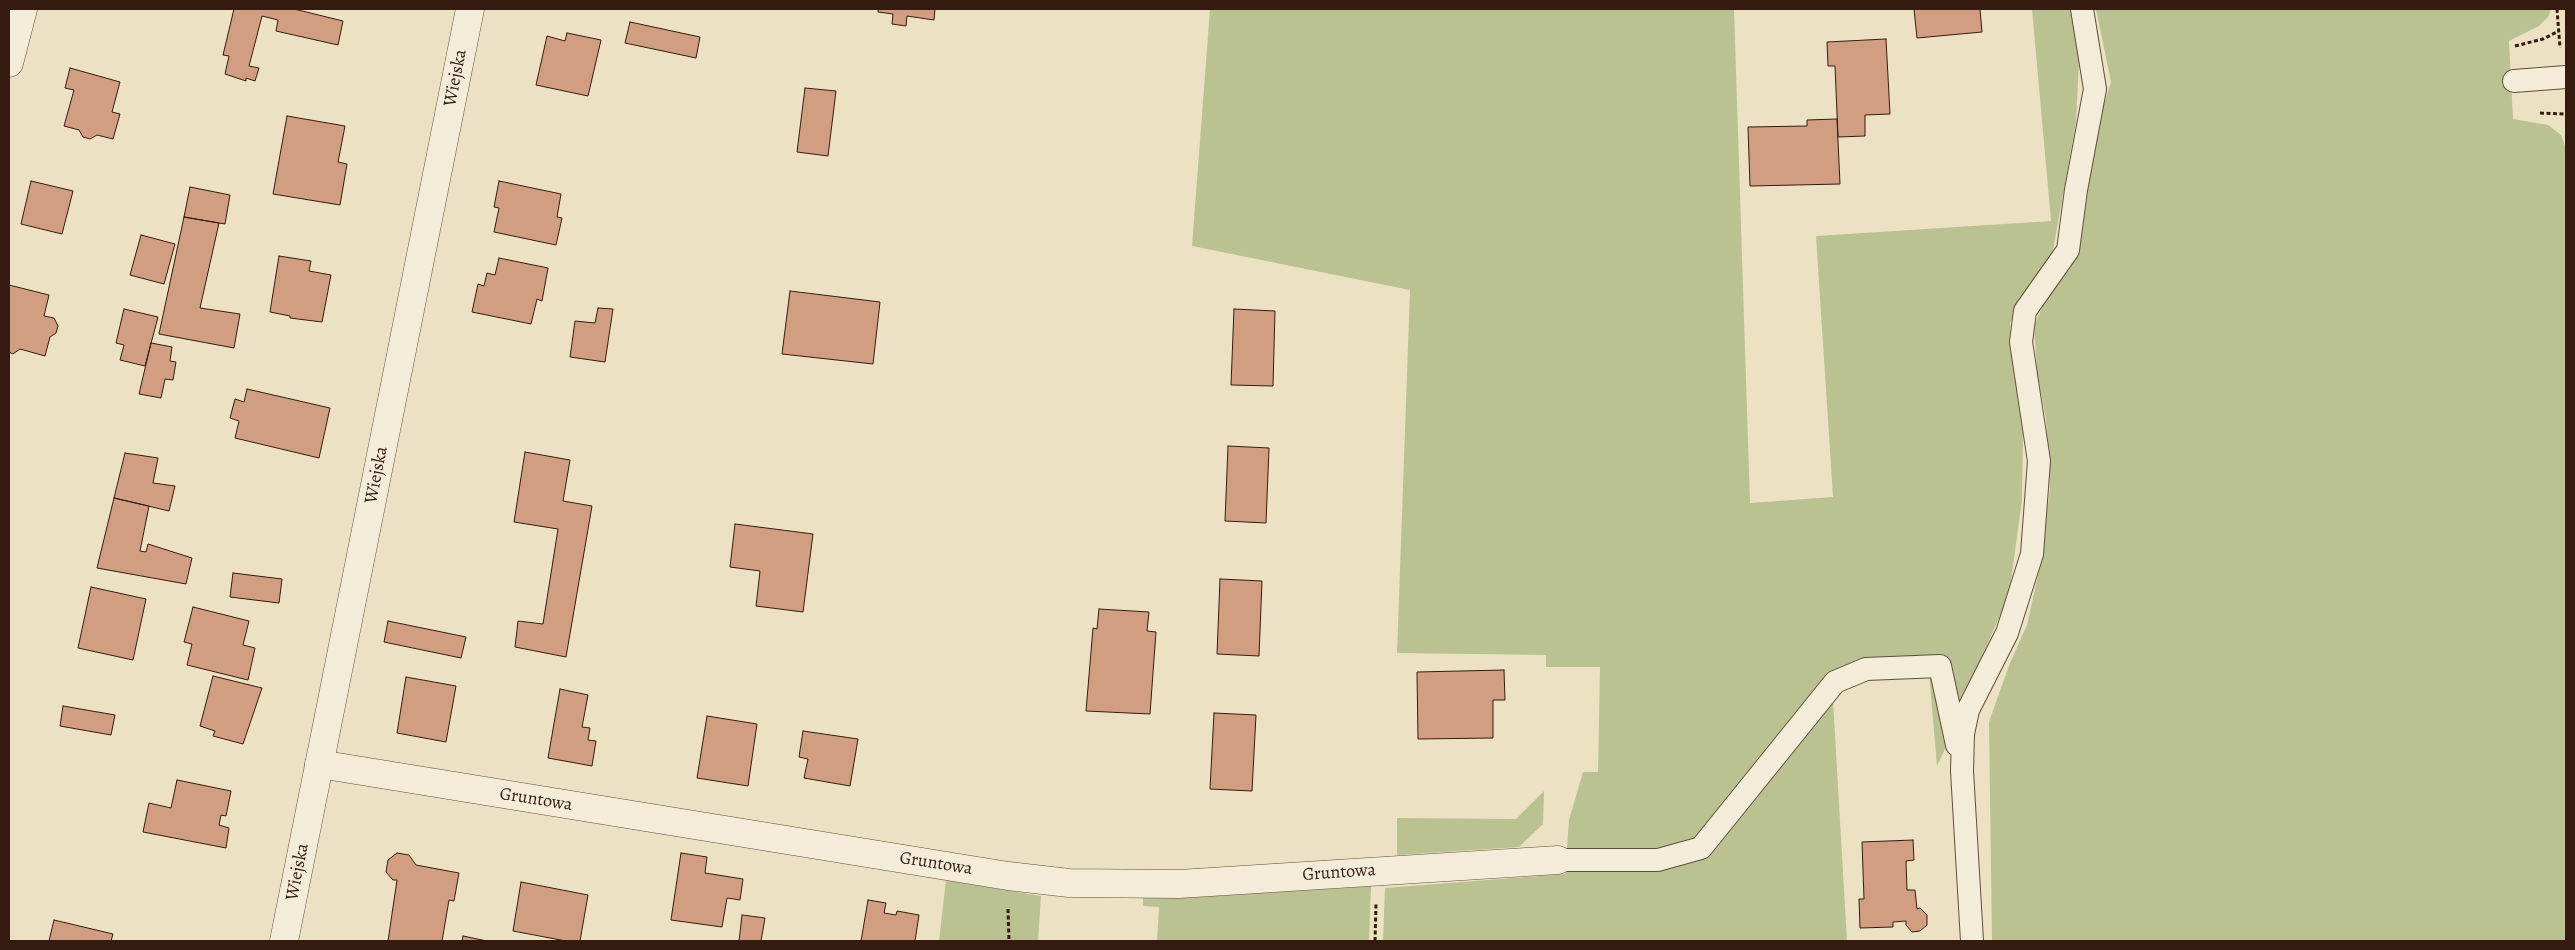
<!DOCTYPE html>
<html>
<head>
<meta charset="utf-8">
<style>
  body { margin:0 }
  #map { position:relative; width:2575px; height:950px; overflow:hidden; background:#ece2c3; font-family:Alegreya,serif }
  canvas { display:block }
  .frame { position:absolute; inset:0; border:10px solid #351a10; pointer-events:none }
</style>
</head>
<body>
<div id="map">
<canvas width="2575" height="950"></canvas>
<div class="frame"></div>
</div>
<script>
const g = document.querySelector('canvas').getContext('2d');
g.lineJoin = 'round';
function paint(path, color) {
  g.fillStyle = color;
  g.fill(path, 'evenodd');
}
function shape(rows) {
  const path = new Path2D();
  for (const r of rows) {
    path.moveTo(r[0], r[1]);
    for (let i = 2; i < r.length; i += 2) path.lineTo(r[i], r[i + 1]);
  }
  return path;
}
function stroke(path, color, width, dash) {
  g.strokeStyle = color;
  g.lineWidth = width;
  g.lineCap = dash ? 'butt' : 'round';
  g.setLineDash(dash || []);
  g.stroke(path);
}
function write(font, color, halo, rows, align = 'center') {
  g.font = font + ' Alegreya,serif';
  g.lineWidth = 5;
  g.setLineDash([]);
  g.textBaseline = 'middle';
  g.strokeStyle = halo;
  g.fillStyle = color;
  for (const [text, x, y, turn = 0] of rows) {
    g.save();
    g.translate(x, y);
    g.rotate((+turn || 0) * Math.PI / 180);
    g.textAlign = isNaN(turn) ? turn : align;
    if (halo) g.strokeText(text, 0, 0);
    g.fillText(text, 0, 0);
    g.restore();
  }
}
const green = shape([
  [1210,9,1734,9,1750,503,1833,497,1816,236,2051,221,2032,9,2070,9,2079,61,2076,122,2052,256,2025,293,2010,323,2012,357,2021,390,2023,434,2022,500,2009,595,1979,663,1955,709,1948,743,1937,766,1929,673,1851,679,1833,700,1847,941,1383,941,1385,888,1565,874,1569,820,1583,772,1598,772,1600,667,1546,667,1546,655,1397,653,1410,290,1192,246],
  [2096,9,2551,9,2548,17,2539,26,2509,41,2513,119,2548,125,2561,135,2566,149,2566,941,1992,941,1989,722,2010,663,2027,625,2039,571,2050,489,2046,419,2037,371,2034,326,2046,299,2071,267,2084,216,2099,119,2111,82],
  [1544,791,1543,824,1519,847,1397,855,1397,818,1516,819],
  [946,880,1041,896,1038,941,939,941],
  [1371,886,1369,941,1157,941,1159,907,1143,906,1143,897]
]);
const building = shape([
  [234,9,294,9,343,21,338,45,276,31,278,20,262,16,249,66,259,68,255,81,246,78,246,81,225,74,229,56,223,55,234,9],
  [878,9,935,9,934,20,907,16,906,26,892,24,893,14,878,12,878,9],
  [1914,9,1980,9,1982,32,1917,38,1914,9],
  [630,22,700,37,696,58,625,43,630,22],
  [567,33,601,40,588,96,536,85,547,36,565,41,567,33],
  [1886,39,1890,114,1865,115,1865,136,1838,137,1835,66,1828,66,1827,42,1886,39],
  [70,68,120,82,112,112,120,114,113,139,97,135,90,139,83,137,79,130,64,126,74,90,65,88,70,68],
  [805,88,836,91,828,156,797,152,805,88],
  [287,116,345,126,338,162,347,164,340,205,273,194,287,116],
  [1837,119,1840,184,1750,186,1748,127,1807,126,1807,120,1837,119],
  [31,181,73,191,62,234,21,224,31,181],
  [499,181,561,194,557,217,562,218,556,245,494,232,499,208,494,207,499,181],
  [190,187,230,195,225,224,184,217,190,187],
  [184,217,219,223,200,308,240,314,234,348,159,334,184,217],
  [141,235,175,244,164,284,130,275,141,235],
  [279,256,311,261,309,271,331,275,322,322,290,318,290,316,270,312,279,256],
  [499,258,548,268,542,301,537,299,531,324,472,312,478,284,484,286,487,273,495,275,499,258],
  [9,285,49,295,44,316,54,318,58,326,56,333,50,337,45,356,20,349,13,354,9,352,9,285],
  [790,291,880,302,873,364,782,354,790,291],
  [598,308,613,309,605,362,570,357,575,321,595,323,598,308],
  [124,309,158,317,145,366,120,360,124,345,116,343,124,309],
  [1234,309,1275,311,1273,386,1231,385,1234,309],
  [151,343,172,347,170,361,176,362,173,380,165,379,161,398,139,394,151,343],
  [247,389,330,408,319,458,235,438,239,421,230,418,235,399,244,402,247,389],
  [1228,446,1269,448,1266,523,1225,521,1228,446],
  [525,452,570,460,563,501,592,506,566,657,515,647,518,621,543,624,558,529,514,522,525,452],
  [125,453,158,458,153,483,175,486,169,511,114,498,125,453],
  [114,498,149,506,140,551,146,552,148,544,192,558,186,584,97,568,114,498],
  [735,524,813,534,803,612,756,606,760,571,730,567,735,524],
  [233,573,282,579,279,603,230,597,233,573],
  [1220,579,1262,581,1259,656,1217,654,1220,579],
  [91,587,146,599,133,660,78,648,91,587],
  [193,607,249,621,243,645,255,648,248,680,187,665,192,644,184,642,193,607],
  [1099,609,1149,612,1147,631,1156,632,1150,714,1086,711,1093,628,1097,629,1099,609],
  [388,621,466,637,461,658,384,642,388,621],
  [1504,670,1505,700,1493,700,1493,738,1418,739,1417,672,1504,670],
  [213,676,262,688,243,744,213,736,215,731,200,726,213,676],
  [406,677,456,686,446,742,397,733,406,677],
  [560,689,588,695,582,727,590,728,588,740,596,741,592,766,548,758,560,689],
  [63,706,115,715,111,735,60,726,63,706],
  [1214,713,1256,715,1252,791,1210,789,1214,713],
  [707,716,757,724,748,786,697,778,707,716],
  [803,731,858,739,850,786,804,778,808,759,799,757,803,731],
  [177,780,231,791,226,816,221,815,219,825,229,828,226,848,143,832,149,803,171,808,177,780],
  [1913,840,1914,860,1906,861,1907,890,1915,890,1917,909,1920,908,1927,915,1927,925,1920,931,1912,932,1906,925,1906,921,1893,922,1893,927,1860,928,1859,899,1864,899,1862,842,1913,840],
  [397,853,409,855,416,865,459,873,454,901,449,900,442,941,388,941,397,880,393,880,386,872,388,860,397,853],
  [681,853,707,857,705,873,743,879,740,900,727,898,722,927,671,920,681,853],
  [521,882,588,895,580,941,566,941,513,931,521,882],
  [868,900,886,903,884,913,896,915,897,911,919,915,915,941,861,941,868,900],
  [742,915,765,918,761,941,739,941,742,915],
  [54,920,113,934,111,941,49,941,54,920],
  [463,936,487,941,462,941,463,936]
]);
const path = shape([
  [2557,9,2560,48],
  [2515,46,2543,39,2559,31],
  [2540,113,2566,114],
  [1008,909,1009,941],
  [1375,941,1376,904]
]);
const service = shape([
  [2514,81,2566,77],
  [1558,860,1658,860,1701,848,1835,682,1866,669,1940,666,1957,745],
  [1972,941,1962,771,1963,734,1968,710,2007,633,2032,554,2039,461,2021,342,2025,311,2068,250,2076,190,2095,89,2082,9]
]);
const minor = shape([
  [9,63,23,9],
  [319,764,1008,876,1069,883,1179,884,1558,860]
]);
const tertiary = shape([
  [284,941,470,9]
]);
const streetNames = [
  ["Wiejska",456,78,-79],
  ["Wiejska",377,475,-79],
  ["Gruntowa",536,800,9],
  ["Gruntowa",936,864,9],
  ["Wiejska",298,872,-79],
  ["Gruntowa",1339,873,-4]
];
paint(green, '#bac292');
paint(building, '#d29e81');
stroke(building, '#351a10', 1);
stroke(service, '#634c3d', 24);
stroke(minor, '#634c3d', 29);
stroke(tertiary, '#634c3d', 29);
stroke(path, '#351a10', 3, [4, 2.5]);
stroke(service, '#f3ecd8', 22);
stroke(minor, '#f3ecd8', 28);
stroke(tertiary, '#f3ecd8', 28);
write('18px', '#351a10', '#f3ecd8', streetNames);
</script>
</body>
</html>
